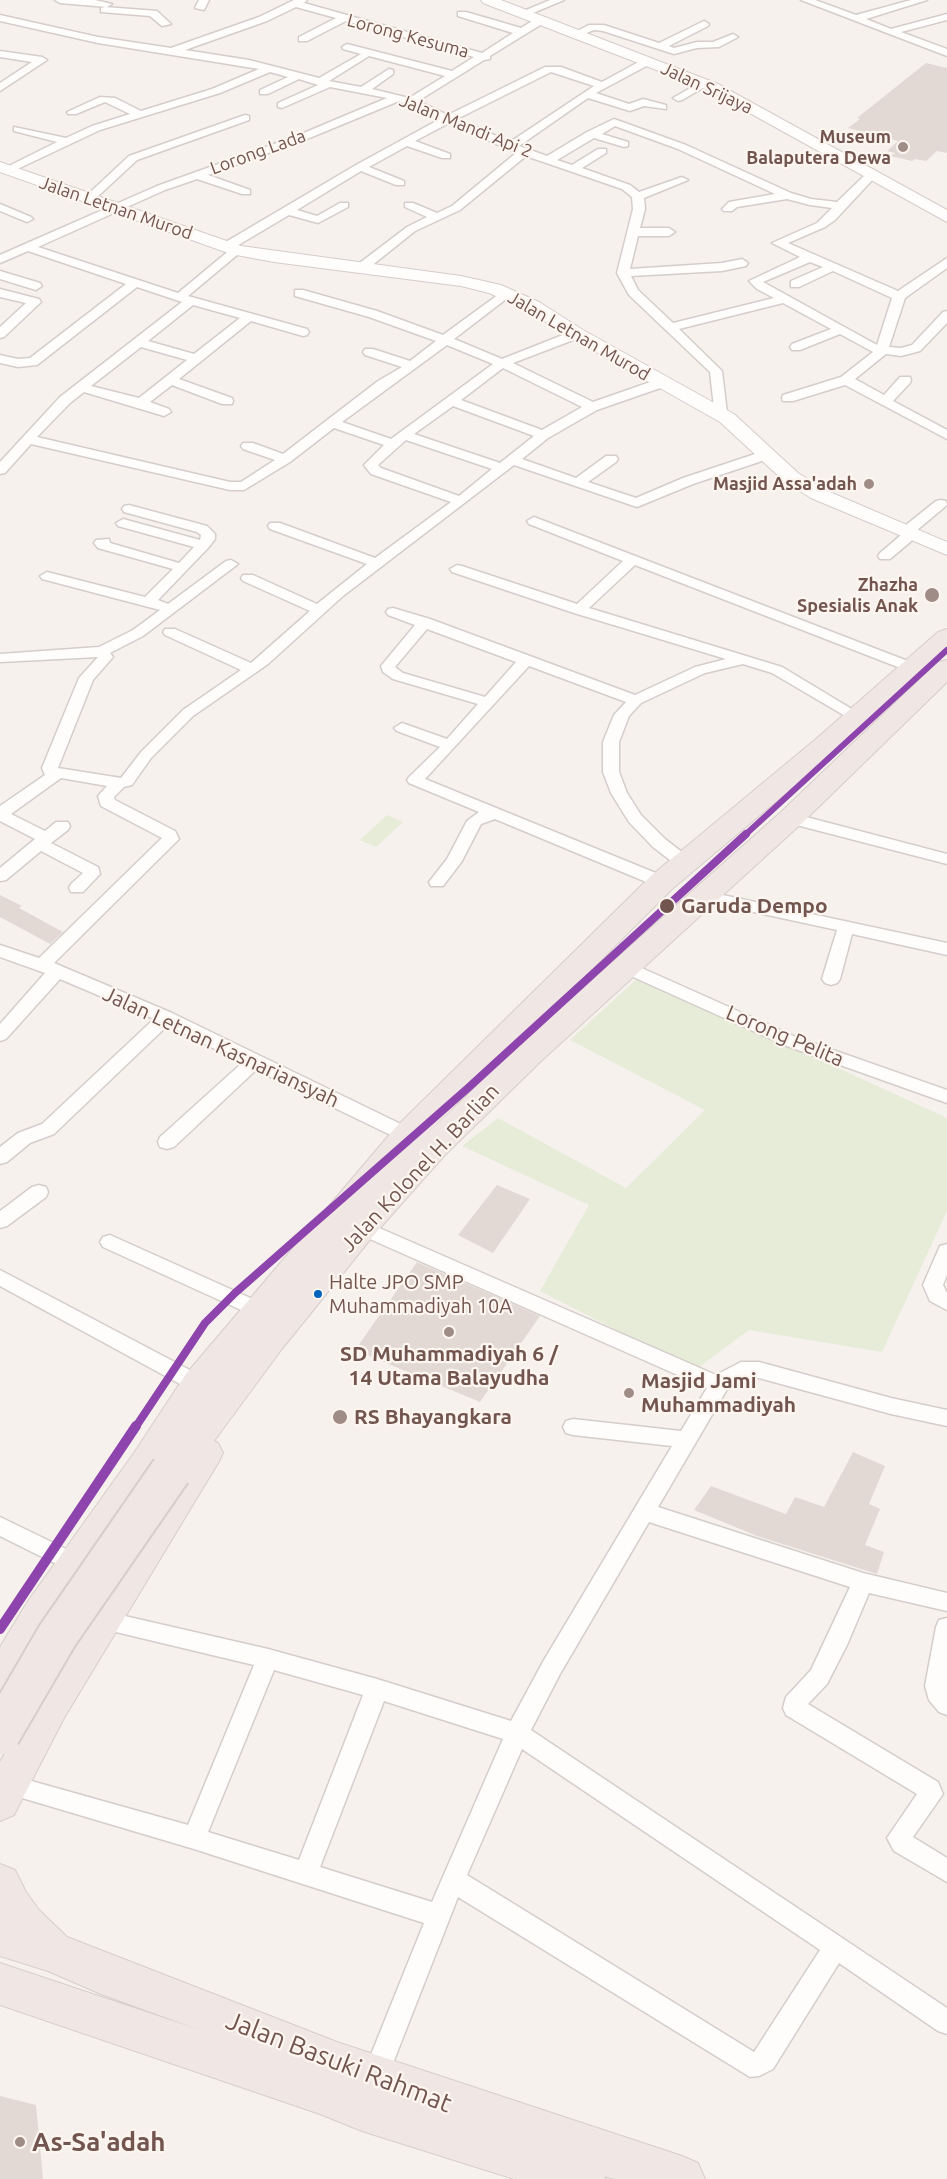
<!DOCTYPE html>
<html>
<head>
<meta charset="utf-8">
<style>
  body { margin:0 }
  canvas { display:block; background:#f6f1ed }
</style>
</head>
<body>
<canvas width="947" height="2179"></canvas>
<script>
const g = document.querySelector('canvas').getContext('2d');
g.lineJoin = 'round';
function paint(path, color) {
  g.fillStyle = color;
  g.fill(path, 'evenodd');
}
function shape(rows) {
  const path = new Path2D();
  for (const r of rows) {
    path.moveTo(r[0], r[1]);
    for (let i = 2; i < r.length; i += 2) path.lineTo(r[i], r[i + 1]);
  }
  return path;
}
function stroke(path, color, width, dash) {
  g.strokeStyle = color;
  g.lineWidth = width;
  g.lineCap = dash ? 'butt' : 'round';
  g.setLineDash(dash || []);
  g.stroke(path);
}
function write(font, color, halo, rows, align = 'center') {
  g.font = font + ' Ubuntu,sans-serif';
  g.lineWidth = 4.5;
  g.setLineDash([]);
  g.textBaseline = 'middle';
  g.strokeStyle = halo;
  g.fillStyle = color;
  for (const [text, x, y, turn = 0] of rows) {
    g.save();
    g.translate(x, y);
    g.rotate((+turn || 0) * Math.PI / 180);
    g.textAlign = isNaN(turn) ? turn : align;
    if (halo) g.strokeText(text, 0, 0);
    g.fillText(text, 0, 0);
    g.restore();
  }
}
const green = shape([
  [387,815,403,822,376,847,360,840],
  [639,977,947,1118,947,1211,882,1352,749,1330,695,1370,540,1291,589,1205,462,1146,498,1118,626,1188,705,1110,570,1040]
]);
const building = shape([
  [926,63,947,68,947,153,937,151,926,161,915,159,912,161,891,156,895,153,887,151,898,141,848,128,860,119,857,118],
  [0,895,22,906,19,908,63,932,50,944,0,917],
  [497,1185,530,1199,493,1253,458,1235],
  [417,1262,540,1316,480,1402,355,1350],
  [853,1452,885,1466,869,1504,880,1509,865,1545,884,1552,877,1574,757,1536,694,1510,711,1486,786,1514,795,1497,824,1507],
  [0,2096,36,2105,43,2179,0,2179]
]);
const street = shape([
  [55,0,95,0,112,4,107,7,60,3,55,0],
  [199,0,209,0,204,10,195,8,199,0],
  [294,0,307,0,304,3,482,53,513,33,458,16,458,12,466,12,521,28,537,18,545,18,545,22,490,56,490,59,484,60,418,101,448,115,545,67,561,67,602,82,644,59,652,59,652,63,596,93,629,104,643,99,666,105,666,109,644,106,630,111,588,98,519,146,547,156,587,132,614,119,686,145,791,193,811,199,837,202,868,172,876,172,876,176,835,220,825,227,788,243,898,291,947,258,947,268,905,298,889,347,901,348,912,345,943,312,947,311,947,323,920,351,901,356,886,354,855,379,884,395,900,377,910,377,911,380,910,383,893,401,947,430,947,439,845,385,793,401,783,401,782,398,783,395,841,377,873,352,840,334,800,350,792,350,790,347,792,344,831,329,783,303,679,329,722,371,727,413,720,417,715,416,710,372,629,295,617,273,633,209,632,197,622,189,526,156,460,210,415,231,365,271,357,271,357,265,407,227,427,217,405,207,405,203,413,203,437,213,452,206,516,153,449,123,415,141,450,154,450,158,442,158,407,146,369,167,404,181,404,185,396,185,361,171,297,210,317,216,340,203,348,203,348,207,318,223,289,215,235,247,243,250,188,296,307,329,309,332,307,335,303,336,251,321,179,379,232,398,233,401,232,404,222,404,172,385,150,402,169,409,171,412,164,416,84,392,70,403,37,437,230,482,241,482,275,460,243,449,241,446,243,443,253,443,283,454,378,381,402,367,365,355,363,352,365,349,373,349,410,361,436,341,369,317,295,296,295,290,303,290,377,311,443,335,506,289,510,290,510,296,454,339,502,359,573,331,581,331,583,334,581,337,513,363,593,402,656,380,666,380,667,383,666,386,597,410,548,438,522,459,576,478,606,456,616,456,618,459,616,462,588,482,636,498,683,478,761,452,766,451,773,455,771,458,693,484,637,507,514,465,343,596,268,664,193,716,151,758,132,785,124,787,114,797,115,800,175,831,179,839,54,963,172,1013,413,1130,416,1135,413,1140,407,1142,401,1140,256,1070,174,1147,167,1149,160,1147,158,1142,160,1137,242,1063,168,1025,54,1134,30,1143,7,1162,0,1164,0,1147,18,1133,42,1124,154,1019,60,979,6,1039,0,1041,0,1024,45,973,0,957,0,945,39,958,162,838,101,806,98,796,107,786,61,778,11,814,45,831,56,822,68,822,70,826,68,830,51,843,98,867,100,874,83,892,71,892,69,888,71,884,83,873,41,851,6,880,0,881,0,868,35,839,0,821,0,806,45,775,42,768,79,678,98,657,0,662,0,654,99,647,133,630,160,610,42,579,40,576,47,572,145,597,173,569,98,548,94,543,96,540,109,539,110,543,179,563,194,547,118,526,116,523,123,519,200,540,201,535,197,532,124,512,122,509,124,506,129,505,207,526,215,534,215,539,208,548,158,600,168,604,226,561,231,560,238,564,143,636,110,653,113,657,93,680,58,768,121,778,141,752,183,710,241,670,165,635,163,632,165,629,175,629,251,663,310,611,243,581,241,578,243,575,253,575,317,604,367,564,270,529,268,526,270,523,280,523,375,558,451,502,371,474,364,465,384,445,334,428,290,462,244,490,230,490,31,444,5,473,0,474,0,462,60,397,182,302,137,287,37,365,18,367,0,363,0,355,18,359,30,358,126,284,28,251,0,263,0,255,157,186,299,135,387,98,330,87,282,108,278,107,278,103,318,85,299,79,268,94,260,94,260,90,288,77,270,72,220,93,100,130,9,173,5,172,5,168,57,142,14,131,14,127,66,138,92,126,130,114,105,102,76,114,68,114,67,112,100,97,115,98,141,111,212,89,259,69,98,43,0,21,0,15,98,37,171,48,259,17,294,0],
  [296,7,336,18,299,37,299,41,307,41,346,21,474,57,452,71,347,44,342,47,343,49,361,54,319,78,249,60,185,50,267,21,296,7],
  [369,56,445,76,409,98,372,89,393,74,393,70,389,69,361,87,329,81,369,56],
  [551,72,594,86,510,142,457,119,551,72],
  [399,101,440,119,356,165,224,243,224,249,231,249,178,293,38,247,165,190,197,179,242,194,250,194,250,190,208,175,307,139,399,101],
  [615,126,678,149,775,194,729,202,722,209,724,211,732,211,737,207,787,199,810,205,832,208,817,223,772,243,800,257,749,281,757,289,774,298,673,323,638,290,631,276,722,271,746,266,748,263,742,259,722,263,630,269,638,236,669,236,675,232,669,228,640,228,645,209,644,198,688,180,682,177,639,192,630,185,582,168,606,153,606,149,598,149,572,165,557,160,594,138,624,147,628,146,628,142,602,134,615,126],
  [810,262,823,267,791,281,791,287,799,287,833,271,892,298,877,345,763,282,810,262],
  [193,305,240,318,194,354,148,341,193,305],
  [447,345,493,364,391,439,342,422,447,345],
  [141,347,187,360,139,398,91,386,141,347],
  [503,368,582,407,542,430,461,400,503,368],
  [453,406,534,436,500,463,414,434,453,406],
  [406,440,492,469,459,496,381,468,378,465,406,440],
  [550,0,564,0,528,15,519,13,550,0],
  [801,0,815,0,856,15,911,0,927,0,866,19,891,29,947,14,947,20,901,32,947,49,947,56,801,0],
  [105,7,157,11,171,24,162,26,150,16,101,12,101,8,105,7],
  [704,21,709,24,708,26,669,46,674,48,697,42,713,42,733,34,738,37,719,47,697,48,674,54,603,31,594,30,576,37,571,34,589,25,604,25,659,43,704,21],
  [0,51,42,57,47,60,0,91,0,83,32,62,0,57,0,51],
  [704,80,708,81,708,85,682,100,678,101,673,98,704,80],
  [245,115,249,116,249,120,137,160,94,200,86,200,84,198,129,156,245,115],
  [0,204,31,217,33,219,27,222,0,211,0,204],
  [0,271,40,283,42,286,36,290,0,279,0,271],
  [0,289,39,299,41,302,4,337,0,338,0,327,26,303,0,297,0,289],
  [941,500,946,501,947,505,916,531,918,534,916,537,890,559,880,559,878,556,880,553,901,535,899,532,901,529,936,501,941,500],
  [534,517,918,665,920,668,918,671,908,671,635,565,589,608,782,667,865,717,857,722,852,720,772,673,743,664,705,673,641,703,629,716,619,742,619,772,627,793,641,815,665,839,691,859,693,863,691,867,685,868,679,867,653,847,629,822,611,793,603,772,603,742,614,715,626,702,529,666,425,779,668,878,670,882,668,886,656,886,495,819,481,824,462,861,443,886,431,886,429,882,447,859,467,821,479,812,409,783,407,780,409,777,440,747,397,731,394,728,402,723,447,739,478,704,393,679,383,672,381,666,415,625,388,615,386,612,388,609,393,608,430,619,635,695,695,667,726,659,574,613,452,572,450,569,457,565,462,566,577,604,623,561,529,524,527,521,534,517],
  [427,629,516,662,485,697,403,673,395,667,427,629],
  [791,813,947,854,947,864,785,822,783,818,791,813],
  [704,891,947,943,947,955,852,934,840,979,837,983,831,985,825,983,822,979,837,930,698,900,696,896,698,892,704,891],
  [626,961,796,1037,947,1090,947,1103,784,1045,620,971,617,967,620,963,626,961],
  [39,1185,46,1187,48,1192,46,1197,7,1226,0,1228,0,1211,32,1187,39,1185],
  [361,1220,716,1375,741,1362,759,1362,891,1398,947,1410,947,1426,891,1414,759,1378,743,1378,732,1384,726,1391,658,1507,863,1573,947,1593,947,1611,869,1593,847,1645,827,1684,808,1704,938,1782,943,1794,913,1837,947,1858,947,1882,894,1851,887,1838,917,1794,786,1715,783,1708,786,1697,811,1670,850,1587,649,1522,560,1674,531,1730,947,2008,947,2034,938,2031,839,1963,773,2069,759,2076,750,2077,458,1897,384,2086,375,2090,366,2086,362,2077,424,1923,194,1849,2,1792,0,1782,2,1778,10,1775,188,1825,254,1665,95,1627,92,1620,95,1613,103,1611,268,1649,377,1679,511,1721,544,1660,672,1446,573,1435,566,1433,563,1427,566,1421,573,1419,681,1431,707,1388,354,1232,351,1227,354,1222,361,1220],
  [274,1670,363,1695,299,1860,208,1832,274,1670],
  [384,1701,503,1739,432,1902,320,1867,384,1701],
  [522,1749,820,1950,754,2052,467,1875,522,1749],
  [110,1235,266,1305,269,1310,266,1315,259,1318,252,1315,103,1247,100,1242,103,1237,110,1235],
  [947,1244,947,1275,943,1285,947,1293,947,1310,930,1301,923,1285,940,1246,947,1244],
  [0,1270,205,1378,208,1384,205,1390,198,1392,191,1390,0,1286,0,1270],
  [0,1517,68,1550,71,1556,68,1562,60,1565,52,1562,0,1536,0,1517],
  [947,1618,947,1715,939,1712,929,1700,925,1686,936,1627,939,1620,947,1618]
]);
const secondary = shape([
  [481,0,501,0,718,84,947,210,947,222,708,90,483,3,481,0],
  [0,162,241,246,461,276,501,285,539,302,583,330,734,414,798,473,825,490,947,542,947,555,811,498,784,481,720,422,571,338,527,310,489,293,461,286,274,262,231,254,0,172,0,162]
]);
const highway = shape([
  [947,629,947,651,836,751,672,889,426,1135,518,1046,781,812,938,662,947,660,947,682,801,824,540,1062,444,1156,373,1236,281,1350,214,1441,218,1443,223,1453,218,1463,64,1718,14,1815,0,1821,0,1762,36,1694,166,1484,158,1482,156,1478,56,1625,14,1694,0,1699,0,1647,28,1601,134,1453,186,1374,396,1127,652,875,816,739,938,632,947,629],
  [0,1864,15,1870,26,1892,39,1910,67,1937,337,2042,682,2156,698,2163,705,2179,614,2179,604,2176,606,2179,514,2179,362,2131,320,2114,0,2005,0,1963,200,2030,101,1994,48,1971,0,1956,0,1864]
]);
const highwayBridge = shape([
  [0,1734,57,1636,171,1471]
]);
const rail1Far2 = shape([
  [745,835,947,650]
]);
const rail1Far1 = shape([
  [135,1428,205,1323,235,1293,468,1088,746,834]
]);
const rail1 = shape([
  [0,1629,136,1426]
]);
const markers = [
  [903,147,6,"#a08c86"],
  [869,484,6,"#a08c86"],
  [932,595,8,"#a08c86"],
  [667,906,8,"#72554f"],
  [318,1294,5,"#0065bd"],
  [449,1332,6,"#a08c86"],
  [629,1393,6,"#a08c86"],
  [340,1417,8,"#a08c86"],
  [20,2142,6,"#a08c86"]
];
const farStreetnames = [
  ["Lorong Kesuma",408,36,15],
  ["Jalan Srijaya",707,88,25],
  ["Jalan Mandi Api 2",466,126,22],
  ["Lorong Lada",258,152,-20],
  ["Jalan Letnan Murod",116,208,19],
  ["Jalan Letnan Murod",579,336,30]
];
const farPoinames = [
  ["Museum",891,137],
  ["Balaputera Dewa",891,158],
  ["Masjid Assa'adah",857,484],
  ["Zhazha",918,585],
  ["Spesialis Anak",918,606]
];
const busNames = [
  ["Halte JPO SMP",329,1282],
  ["Muhammadiyah 10A",329,1306]
];
const stopNames = [
  ["Garuda Dempo",681,906]
];
const streetNames = [
  ["Lorong Pelita",785,1036,23],
  ["Jalan Letnan Kasnariansyah",221,1047,25],
  ["Jalan Kolonel H. Barlian",420,1168,-47]
];
const poiNames = [
  ["SD Muhammadiyah 6 /",449,1354,"center"],
  ["14 Utama Balayudha",449,1378,"center"],
  ["Masjid Jami",641,1381],
  ["Muhammadiyah",641,1405],
  ["RS Bhayangkara",354,1417]
];
const nearStreetnames = [
  ["Jalan Basuki Rahmat",339,2062,21]
];
const nearPoinames = [
  ["As-Sa'adah",32,2142]
];
paint(green, '#e7ecd9');
paint(building, '#e2d9d5');
stroke(street, '#d5cdca', 3);
stroke(secondary, '#d6ccc9', 2);
stroke(highway, '#d7cecb', 2);
paint(street, '#fefdfc');
paint(secondary, '#fefdfc');
paint(highway, '#f0e7e5');
stroke(highwayBridge, '#d7cecb', 44, []);
stroke(highwayBridge, '#f0e7e5', 40);
stroke(rail1Far2, '#8e44ad', 6);
stroke(rail1Far1, '#8e44ad', 8);
stroke(rail1, '#8e44ad', 10);
for (const [x, y, r, color] of markers) {
  const dot = new Path2D();
  dot.arc(x, y, r, 0, 2 * Math.PI);
  g.fillStyle = color;
  g.fill(dot);
  stroke(dot, '#fdf5ef', 2);
}
write('18px', '#72554f', '#fdf5ef', farStreetnames);
write('bold 18px', '#72554f', '#fdf5ef', farPoinames, 'right');
write('20px', '#72554f', '#fdf5ef', busNames, 'left');
write('bold 21px', '#72554f', '#fdf5ef', stopNames, 'left');
write('21px', '#72554f', '#fdf5ef', streetNames);
write('bold 21px', '#72554f', '#fdf5ef', poiNames, 'left');
write('26px', '#72554f', '#fdf5ef', nearStreetnames);
write('bold 26px', '#72554f', '#fdf5ef', nearPoinames, 'left');
</script>
</body>
</html>
